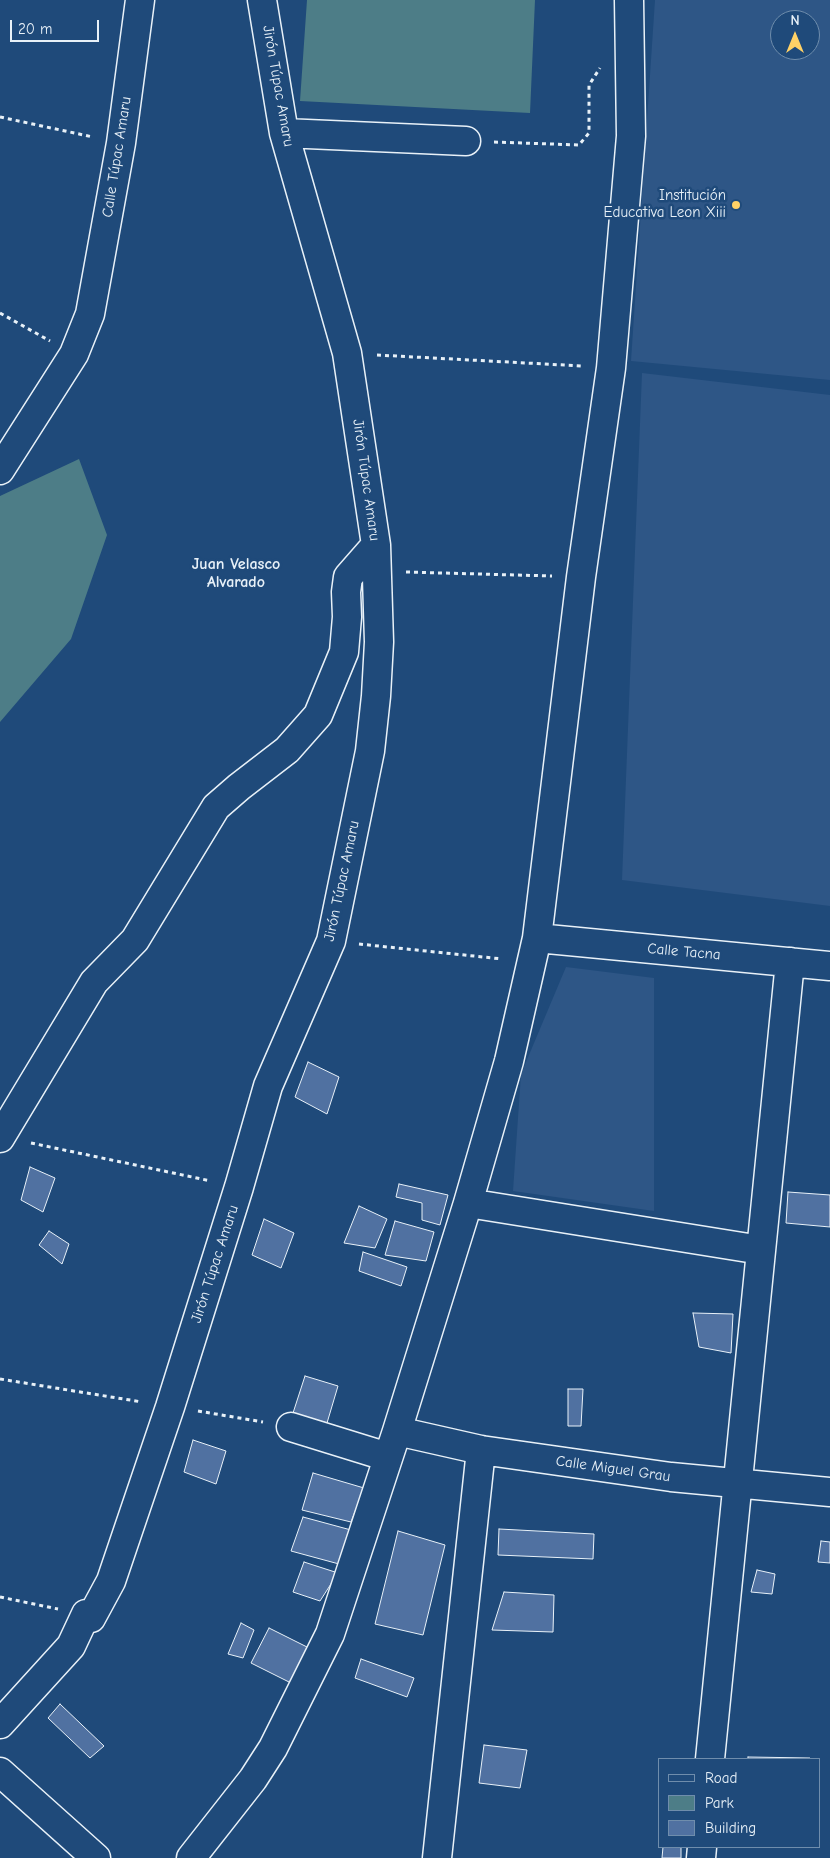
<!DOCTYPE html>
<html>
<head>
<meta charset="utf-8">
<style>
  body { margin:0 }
  #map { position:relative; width:830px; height:1858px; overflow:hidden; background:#1f4a7a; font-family:"Comic Neue",sans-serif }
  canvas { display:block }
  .legend { position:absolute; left:658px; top:1758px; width:162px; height:90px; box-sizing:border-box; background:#1f4a7a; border:1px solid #6f8dac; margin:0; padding:6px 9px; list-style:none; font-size:15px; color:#e8f1f8 }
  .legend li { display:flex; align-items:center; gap:10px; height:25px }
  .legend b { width:25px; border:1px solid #6f8dac }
  .north { position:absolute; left:770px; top:10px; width:50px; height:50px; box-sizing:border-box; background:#1f4a7a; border:1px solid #6f8dac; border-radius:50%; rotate:0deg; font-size:14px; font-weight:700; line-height:20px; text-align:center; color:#e8f1f8 }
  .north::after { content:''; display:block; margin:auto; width:18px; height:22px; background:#ffd166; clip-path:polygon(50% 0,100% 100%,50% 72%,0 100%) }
  .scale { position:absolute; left:10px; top:20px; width:89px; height:22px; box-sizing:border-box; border:2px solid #e8f1f8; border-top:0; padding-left:6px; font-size:15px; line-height:18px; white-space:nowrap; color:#e8f1f8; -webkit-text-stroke:4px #1f4a7a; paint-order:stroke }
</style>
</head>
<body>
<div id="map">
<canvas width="830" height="1858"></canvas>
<ul class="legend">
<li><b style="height:6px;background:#1f4a7a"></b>Road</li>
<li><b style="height:14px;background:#4d7d87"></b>Park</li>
<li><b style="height:14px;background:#5071a1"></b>Building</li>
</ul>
<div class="north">N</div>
<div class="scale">20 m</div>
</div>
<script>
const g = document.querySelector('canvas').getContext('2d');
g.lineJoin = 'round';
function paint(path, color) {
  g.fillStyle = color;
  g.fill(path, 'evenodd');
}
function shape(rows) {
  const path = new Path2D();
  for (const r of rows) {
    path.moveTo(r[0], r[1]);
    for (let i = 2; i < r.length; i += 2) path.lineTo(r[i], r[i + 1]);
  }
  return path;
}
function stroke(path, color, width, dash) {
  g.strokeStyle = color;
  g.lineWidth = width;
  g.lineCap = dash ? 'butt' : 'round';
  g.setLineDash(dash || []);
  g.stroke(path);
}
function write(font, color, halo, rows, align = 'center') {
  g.font = font + ' "Comic Neue",sans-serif';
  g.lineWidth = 5;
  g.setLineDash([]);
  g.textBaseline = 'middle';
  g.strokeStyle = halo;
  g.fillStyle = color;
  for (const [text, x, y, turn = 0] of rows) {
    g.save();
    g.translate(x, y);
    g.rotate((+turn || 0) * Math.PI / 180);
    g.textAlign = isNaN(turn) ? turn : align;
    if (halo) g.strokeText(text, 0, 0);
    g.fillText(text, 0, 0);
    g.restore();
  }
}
const built = shape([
  [655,0,830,0,830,380,631,361],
  [780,20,810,20,810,50,780,50],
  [642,373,830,395,830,906,622,880],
  [566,967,654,978,654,1211,513,1191,521,1074]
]);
const green = shape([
  [307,0,535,0,530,113,300,101],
  [79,459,107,535,71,639,0,722,0,496]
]);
const building = shape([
  [308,1062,339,1077,327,1114,295,1097,308,1062],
  [30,1167,55,1178,43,1212,21,1200,30,1167],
  [399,1184,448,1195,440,1225,422,1220,422,1203,396,1197,399,1184],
  [788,1192,830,1195,830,1227,786,1223,788,1192],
  [359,1206,387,1219,375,1248,344,1243,359,1206],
  [264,1219,294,1233,281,1268,252,1255,264,1219],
  [395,1221,434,1232,426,1261,385,1255,395,1221],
  [49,1231,69,1244,62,1264,39,1245,49,1231],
  [363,1252,407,1267,401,1286,359,1271,363,1252],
  [693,1313,733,1314,731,1353,699,1347,693,1313],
  [305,1376,338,1386,327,1423,293,1413,305,1376],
  [568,1389,583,1389,581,1426,568,1426,568,1389],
  [193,1440,226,1451,216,1484,184,1472,193,1440],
  [313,1473,364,1488,351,1522,302,1510,313,1473],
  [303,1517,351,1530,339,1564,291,1551,303,1517],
  [499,1529,594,1534,593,1559,498,1555,499,1529],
  [398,1531,445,1545,423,1635,375,1624,398,1531],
  [821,1541,830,1542,830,1563,818,1562,821,1541],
  [304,1562,338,1573,320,1601,293,1592,304,1562],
  [757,1570,775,1574,772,1594,751,1592,757,1570],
  [504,1592,554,1595,553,1632,492,1630,504,1592],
  [241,1623,254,1630,243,1658,228,1654,241,1623],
  [269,1628,311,1649,293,1684,251,1663,269,1628],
  [361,1659,414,1678,407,1697,355,1678,361,1659],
  [60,1704,104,1746,90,1758,48,1718,60,1704],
  [484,1745,527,1750,520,1788,479,1783,484,1745],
  [748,1757,810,1758,810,1759,748,1759,748,1757],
  [663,1847,681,1847,681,1858,662,1858,663,1847]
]);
const path = shape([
  [0,117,93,137],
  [494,142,579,145,589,133,589,85,600,68],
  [0,313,50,341],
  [377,355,582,366],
  [406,572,552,576],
  [359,944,502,959],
  [31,1143,211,1181],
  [0,1379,142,1402],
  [198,1411,263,1422],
  [0,1597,58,1609]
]);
const minor = shape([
  [284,133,466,141],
  [0,470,74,354,90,314,121,143,140,0],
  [537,938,830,966],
  [0,1138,94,982,135,940,216,807,239,787,287,750,318,715,344,652,347,617,346,592,348,577,376,545],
  [468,1203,761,1250],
  [291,1427,388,1457],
  [397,1431,481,1450,671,1477,830,1492],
  [0,1724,71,1646,86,1614,91,1618,111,1581,170,1407,239,1187,268,1086,331,941,370,751,376,696,379,642,376,545,347,353,284,133,262,0],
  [710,1759,790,962],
  [0,1772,96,1858],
  [191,1858,253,1779,273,1748,330,1634,397,1431,468,1203,509,1061,537,938,581,577,611,368,631,136,629,0],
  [437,1858,481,1450],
  [701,1858,702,1847]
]);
const markers = [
  [736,205,5,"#ffd166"]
];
const streetNames = [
  ["Jirón Túpac Amaru",278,86,80],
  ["Calle Túpac Amaru",117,157,-81],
  ["Jirón Túpac Amaru",366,480,82],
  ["Jirón Túpac Amaru",342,881,-78],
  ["Calle Tacna",684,952,5],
  ["Jirón Túpac Amaru",215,1264,-72],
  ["Calle Miguel Grau",613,1469,8]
];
const poiNames = [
  ["Institución",726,196],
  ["Educativa Leon Xiii",726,213]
];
const neighbourhoodNames = [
  ["Juan Velasco",236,564],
  ["Alvarado",236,582]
];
paint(built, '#2e5686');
paint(green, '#4d7d87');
paint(building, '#5071a1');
stroke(building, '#e8f1f8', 1);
stroke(minor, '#e8f1f8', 31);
stroke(path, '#e8f1f8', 3, [4, 4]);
stroke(minor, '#1f4a7a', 28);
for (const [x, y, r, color] of markers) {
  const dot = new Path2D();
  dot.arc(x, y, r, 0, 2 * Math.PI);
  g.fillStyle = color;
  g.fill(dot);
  stroke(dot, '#1f4a7a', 2);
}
write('15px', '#e8f1f8', '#1f4a7a', streetNames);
write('15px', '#e8f1f8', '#1f4a7a', poiNames, 'right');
write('bold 16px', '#e8f1f8', '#1f4a7a', neighbourhoodNames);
</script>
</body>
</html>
